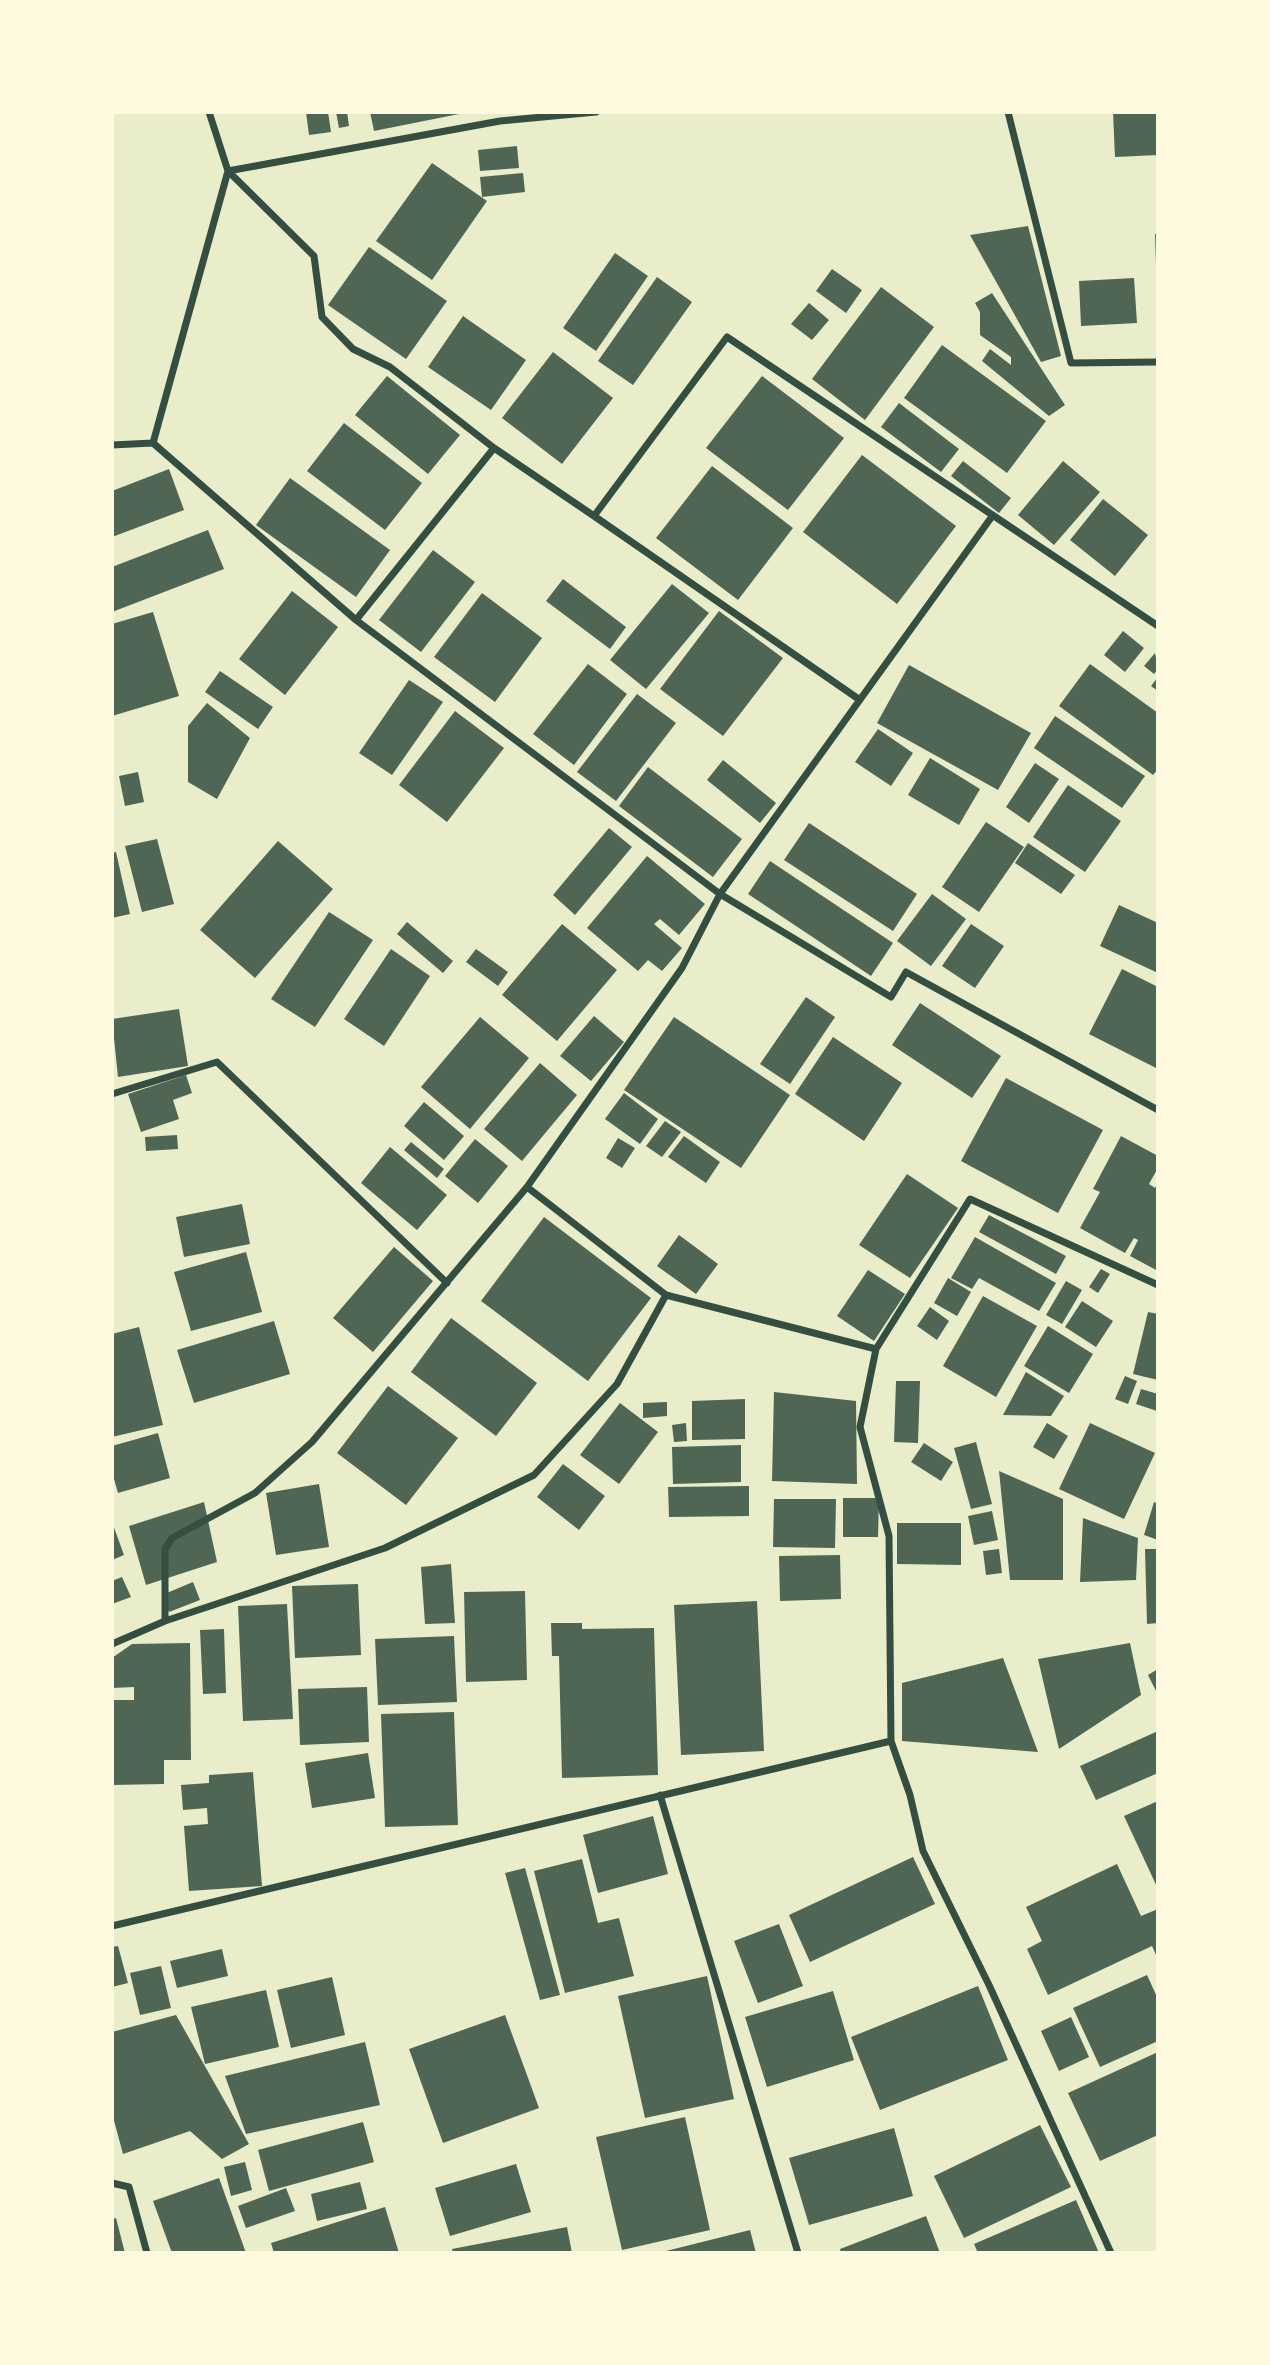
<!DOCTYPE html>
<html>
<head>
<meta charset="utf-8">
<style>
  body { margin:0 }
  #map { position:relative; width:1270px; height:2365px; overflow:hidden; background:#e9edc9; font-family:Raleway,sans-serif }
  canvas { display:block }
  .frame { position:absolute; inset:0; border:114px solid #fefae0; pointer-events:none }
</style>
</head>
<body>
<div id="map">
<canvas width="1270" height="2365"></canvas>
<div class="frame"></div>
</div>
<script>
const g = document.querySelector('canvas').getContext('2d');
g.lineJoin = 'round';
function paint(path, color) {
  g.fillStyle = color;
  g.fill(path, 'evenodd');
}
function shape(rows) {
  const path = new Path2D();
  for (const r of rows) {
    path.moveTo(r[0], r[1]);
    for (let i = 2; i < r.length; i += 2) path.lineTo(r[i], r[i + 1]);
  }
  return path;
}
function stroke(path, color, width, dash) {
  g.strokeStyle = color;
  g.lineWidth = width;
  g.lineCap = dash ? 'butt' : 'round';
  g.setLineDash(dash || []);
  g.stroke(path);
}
const building = shape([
  [306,112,328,112,331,132,309,135],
  [336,112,347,112,349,126,339,128],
  [370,112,464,112,464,113,374,131],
  [1113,112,1158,112,1158,155,1115,157],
  [517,146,519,168,480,171,478,150],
  [432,163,487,201,432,280,376,241],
  [523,173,525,192,482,197,480,177],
  [1028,226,1061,356,1041,362,970,235],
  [1155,234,1158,234,1158,265,1156,265],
  [369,247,447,301,406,359,328,305],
  [615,253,648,276,596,351,563,328],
  [832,269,862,290,846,313,816,291],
  [657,277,692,302,633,385,598,361],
  [1134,278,1137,323,1081,326,1079,281],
  [881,287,934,327,865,420,812,379],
  [992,293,1065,405,1049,416,982,361,990,349,1011,365,1011,357,980,335,980,312,975,303],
  [809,303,829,320,812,340,791,324],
  [463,316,526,360,491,410,428,367],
  [942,345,1046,421,1007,473,904,398],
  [553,352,613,398,562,464,502,418],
  [387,376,460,435,428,474,355,415],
  [762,376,844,438,788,510,706,448],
  [899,403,959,449,941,472,881,427],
  [344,423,422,483,385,530,307,471],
  [862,455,956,526,897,604,803,532],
  [963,461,1011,498,999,513,951,476],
  [1063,461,1100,492,1054,545,1018,515],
  [712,466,793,528,738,600,656,538],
  [169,469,184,510,112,537,112,491],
  [290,478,390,550,356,597,256,525],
  [1103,499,1148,535,1115,576,1070,540],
  [208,530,224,569,112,612,112,567],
  [433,550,475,582,421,652,379,620],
  [563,579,626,627,610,649,546,601],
  [672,584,709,613,646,689,610,660],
  [292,591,338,627,285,695,239,659],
  [482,593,542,638,495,702,434,657],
  [719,611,783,658,723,736,660,689],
  [153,612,179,696,112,716,112,624],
  [1123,631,1144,648,1125,672,1104,655],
  [1155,653,1158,669,1154,674,1144,666],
  [588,664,627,694,574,765,533,734],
  [1090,664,1158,713,1158,769,1153,775,1059,706],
  [909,665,1031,733,998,790,877,723],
  [220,671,273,707,258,729,205,692],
  [1158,677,1158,691,1151,686],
  [409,680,443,702,392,775,359,753],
  [637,694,676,723,616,801,577,772],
  [207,703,250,738,217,799,188,782,188,726],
  [455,711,504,748,447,822,399,785],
  [1055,716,1145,776,1122,808,1034,748],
  [878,729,913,753,891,786,855,762],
  [930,758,980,789,959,825,908,795],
  [723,760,776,803,760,823,707,780],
  [1035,763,1059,779,1029,823,1006,807],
  [648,767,742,839,713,877,619,806],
  [138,772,144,802,125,806,119,776],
  [1068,785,1121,821,1085,872,1033,837],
  [986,822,1024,847,979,912,942,887],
  [809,823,917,894,893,931,784,860],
  [609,828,632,847,575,915,553,895],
  [157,839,174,904,142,912,125,846],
  [278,841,333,889,255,978,200,930],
  [1028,843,1075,875,1061,894,1015,863],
  [116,852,130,914,112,918,112,853],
  [647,856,705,904,679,935,660,919,654,924,682,948,662,971,648,960,638,971,587,928],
  [770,861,893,943,871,976,748,894],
  [932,894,966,919,931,966,897,941],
  [1119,905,1158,923,1158,973,1100,946],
  [329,912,373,940,315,1027,271,999],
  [407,922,453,961,443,973,397,934],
  [562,924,617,970,557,1041,502,995],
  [971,924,1004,946,975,988,942,966],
  [391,949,430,976,384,1046,344,1019],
  [476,949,508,972,498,986,466,962],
  [1122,969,1158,987,1158,1069,1089,1034],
  [806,997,835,1017,790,1084,760,1064],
  [920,1003,1001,1056,972,1098,892,1045],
  [179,1009,188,1066,118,1077,112,1019],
  [594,1016,624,1042,591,1081,560,1056],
  [480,1017,529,1058,470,1129,421,1087],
  [674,1017,790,1095,741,1168,624,1090],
  [833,1037,902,1083,864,1141,795,1094],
  [540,1063,577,1095,522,1161,484,1129],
  [186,1075,192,1093,173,1100,179,1119,141,1132,128,1094],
  [1006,1078,1103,1130,1058,1213,961,1161],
  [624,1093,658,1119,640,1144,605,1119],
  [424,1102,464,1136,444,1160,404,1126],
  [665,1121,681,1132,662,1157,646,1146],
  [177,1135,178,1149,146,1151,145,1137],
  [684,1136,720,1162,706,1183,668,1157],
  [1121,1136,1158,1156,1158,1168,1149,1184,1155,1188,1158,1181,1158,1271,1130,1256,1138,1240,1134,1238,1125,1253,1080,1228,1100,1192,1093,1189],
  [618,1138,635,1148,622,1168,606,1158],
  [475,1139,508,1166,478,1203,445,1176],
  [411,1142,444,1169,437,1178,404,1150],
  [390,1147,447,1195,417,1230,361,1183],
  [907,1174,958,1208,910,1278,859,1245],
  [242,1204,250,1244,184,1257,176,1217],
  [989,1215,1066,1256,1056,1274,979,1232],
  [544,1217,651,1298,588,1381,481,1301],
  [679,1235,718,1264,696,1294,657,1266],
  [975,1237,1056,1283,1039,1311,979,1278,972,1289,951,1278],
  [394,1247,433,1281,373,1352,333,1318],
  [246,1252,262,1312,191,1331,174,1272],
  [1101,1269,1110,1274,1098,1293,1089,1287],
  [868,1270,905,1294,874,1341,837,1316],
  [948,1278,971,1292,957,1316,934,1303],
  [1066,1281,1082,1290,1062,1324,1046,1315],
  [983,1296,1037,1326,996,1397,943,1366],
  [1082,1301,1113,1321,1096,1347,1065,1327],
  [930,1307,949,1321,937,1340,917,1326],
  [1148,1312,1158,1314,1158,1380,1133,1374],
  [451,1318,537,1383,496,1436,411,1372],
  [274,1321,290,1374,194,1403,177,1350],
  [1048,1326,1093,1354,1069,1393,1024,1366],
  [139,1327,163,1425,112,1437,112,1334],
  [1026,1372,1064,1396,1051,1416,1003,1415],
  [1125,1376,1137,1381,1128,1404,1115,1399],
  [896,1381,920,1381,918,1443,894,1442],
  [388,1386,458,1438,406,1505,337,1453],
  [1141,1389,1158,1394,1157,1411,1136,1404],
  [774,1392,856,1401,857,1484,772,1481],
  [745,1399,745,1439,692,1440,692,1401],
  [667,1402,667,1416,643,1418,643,1403],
  [620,1403,658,1432,619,1484,580,1455],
  [686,1423,687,1441,674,1442,672,1425],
  [1047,1423,1068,1436,1054,1459,1033,1447],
  [1090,1423,1155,1453,1124,1519,1059,1489],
  [158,1433,170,1478,118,1493,112,1472,112,1446],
  [976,1442,992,1504,971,1509,954,1448],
  [924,1443,953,1462,941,1481,911,1462],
  [741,1445,741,1482,673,1484,672,1447],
  [563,1464,605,1496,579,1530,537,1497],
  [999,1471,1063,1499,1063,1580,1010,1580],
  [319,1484,329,1547,276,1555,266,1493],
  [749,1486,749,1516,669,1517,668,1487],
  [843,1498,879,1498,878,1537,843,1537],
  [774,1499,836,1499,835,1548,773,1547],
  [204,1502,217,1562,146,1585,129,1526],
  [1154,1502,1158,1504,1158,1540,1144,1535],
  [992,1511,998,1540,974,1545,968,1516],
  [1083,1518,1138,1538,1136,1580,1080,1582],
  [112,1522,124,1555,112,1560],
  [897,1523,961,1523,961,1565,897,1564],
  [999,1549,1002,1573,986,1575,983,1551],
  [1145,1549,1158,1549,1158,1623,1147,1624],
  [840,1555,841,1599,780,1601,779,1556],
  [451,1564,455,1623,425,1624,421,1567],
  [122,1577,131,1597,112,1604,112,1581],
  [193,1582,200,1600,169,1612,162,1595],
  [358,1584,361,1655,295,1658,292,1586],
  [525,1591,527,1680,466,1682,464,1592],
  [757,1601,764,1751,681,1755,674,1605],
  [287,1604,293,1719,243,1721,238,1606],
  [551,1623,582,1623,582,1629,654,1628,658,1775,562,1778,559,1656,552,1656],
  [224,1629,226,1693,203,1694,200,1630],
  [454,1636,457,1702,378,1705,375,1639],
  [190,1643,191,1760,164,1760,164,1784,112,1785,112,1700,134,1700,134,1687,112,1688,112,1658,132,1644],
  [1130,1643,1141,1695,1059,1749,1038,1659],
  [1003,1658,1038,1752,902,1741,902,1683],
  [1158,1669,1158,1695,1148,1675],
  [367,1687,369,1742,300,1745,298,1689],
  [454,1712,458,1825,385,1827,381,1714],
  [1158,1731,1158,1773,1096,1800,1080,1766],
  [368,1753,375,1798,312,1808,305,1763],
  [253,1772,262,1886,189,1891,184,1826,208,1824,207,1808,183,1810,181,1785,209,1783,209,1775],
  [1158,1801,1158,1889,1124,1816],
  [653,1816,668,1874,598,1893,583,1835],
  [913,1857,935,1904,810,1962,789,1915],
  [582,1859,598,1923,619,1918,634,1976,565,1993,534,1871],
  [1117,1864,1141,1916,1158,1909,1158,1959,1152,1946,1048,1995,1027,1949,1042,1941,1026,1907],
  [525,1868,560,1995,540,2000,505,1873],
  [779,1924,803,1986,758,2003,734,1941],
  [118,1946,128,1983,112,1987,112,1947],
  [222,1949,228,1976,177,1988,170,1961],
  [161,1966,171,2008,140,2015,130,1973],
  [1147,1975,1158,1999,1158,2041,1100,2067,1073,2008],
  [707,1976,734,2099,645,2118,618,1996],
  [332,1977,345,2035,291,2048,277,1990],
  [978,1986,1008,2060,880,2110,851,2037],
  [266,1990,279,2047,205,2064,191,2007],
  [833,1991,854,2060,767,2087,745,2017],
  [176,2015,249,2144,222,2159,190,2131,123,2154,112,2113,112,2032],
  [505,2015,539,2108,443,2143,409,2049],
  [1071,2017,1089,2057,1059,2071,1041,2031],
  [365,2042,380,2105,246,2134,225,2076],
  [1158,2052,1158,2135,1100,2161,1068,2093],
  [685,2117,710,2230,622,2250,596,2137],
  [363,2122,374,2162,269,2191,258,2150],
  [1040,2125,1071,2187,964,2238,934,2176],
  [894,2128,913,2196,809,2225,789,2158],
  [245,2162,252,2190,231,2196,224,2167],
  [516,2164,531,2212,450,2236,435,2188],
  [219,2178,246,2253,172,2253,153,2201],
  [360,2182,367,2209,317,2221,311,2194],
  [286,2188,295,2211,246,2228,238,2206],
  [1076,2200,1099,2253,978,2253,974,2244],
  [385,2207,399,2253,274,2253,271,2243],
  [926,2216,940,2253,841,2253,840,2249],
  [116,2218,125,2253,112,2253,112,2219],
  [567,2227,572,2253,453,2253,452,2249],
  [750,2230,756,2253,662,2253,662,2252]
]);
const minor = shape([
  [1008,112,1071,363,1158,362],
  [153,443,228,171,209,112],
  [112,445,153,443,356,620,720,894,682,968,527,1187,312,1442,255,1493,172,1538,165,1549,165,1621,112,1644],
  [494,448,594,516,727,337,1158,626],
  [993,515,720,894,891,997,906,972,1158,1110],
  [594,516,860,700],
  [356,620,494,448,390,367,353,349,322,317,314,256,228,171,500,121,596,112],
  [112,1094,217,1062,447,1283],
  [527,1187,666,1295],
  [165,1621,385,1548,534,1475,617,1384,666,1295,876,1349],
  [660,1795,798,2253],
  [112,1926,891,1741],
  [112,2183,129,2187,147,2253],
  [1111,2253,989,1985,923,1851,910,1795,891,1741,889,1536,860,1427,876,1349,970,1199,1158,1285]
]);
paint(building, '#4f6655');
stroke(minor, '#344e41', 7);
</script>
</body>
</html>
